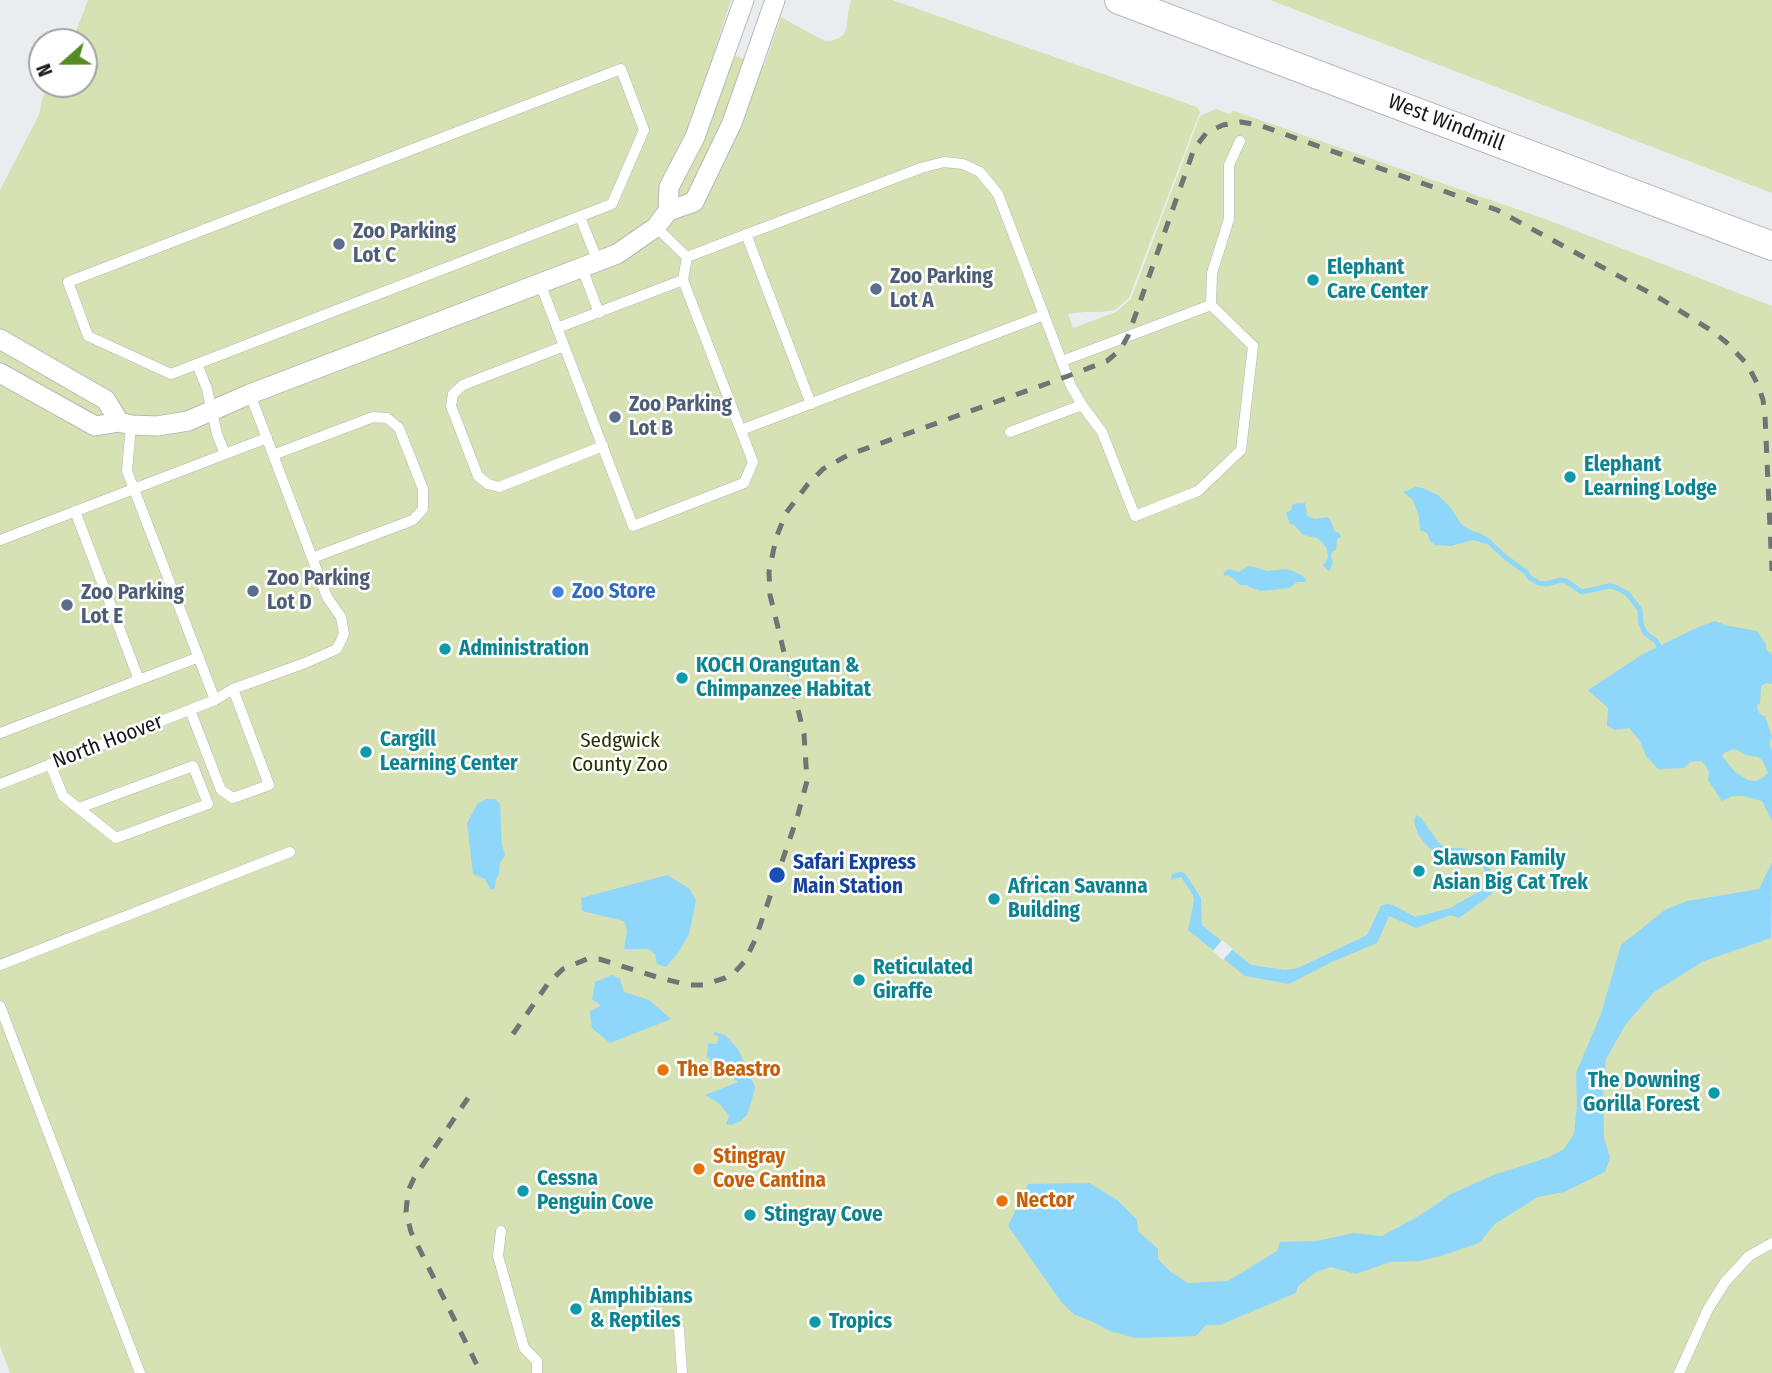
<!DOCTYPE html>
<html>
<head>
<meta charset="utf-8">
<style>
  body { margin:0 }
  #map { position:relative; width:1772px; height:1373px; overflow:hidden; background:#eaecef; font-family:"Fira Sans Condensed",sans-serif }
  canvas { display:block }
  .north { position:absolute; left:28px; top:28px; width:70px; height:70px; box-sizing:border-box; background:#fff; border:2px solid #a2a2a3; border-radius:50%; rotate:249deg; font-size:19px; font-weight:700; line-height:28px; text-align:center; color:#161718 }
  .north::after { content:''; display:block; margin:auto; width:24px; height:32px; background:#558a24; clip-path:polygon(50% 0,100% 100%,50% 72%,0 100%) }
</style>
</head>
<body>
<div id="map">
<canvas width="1772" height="1373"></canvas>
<div class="north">N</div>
</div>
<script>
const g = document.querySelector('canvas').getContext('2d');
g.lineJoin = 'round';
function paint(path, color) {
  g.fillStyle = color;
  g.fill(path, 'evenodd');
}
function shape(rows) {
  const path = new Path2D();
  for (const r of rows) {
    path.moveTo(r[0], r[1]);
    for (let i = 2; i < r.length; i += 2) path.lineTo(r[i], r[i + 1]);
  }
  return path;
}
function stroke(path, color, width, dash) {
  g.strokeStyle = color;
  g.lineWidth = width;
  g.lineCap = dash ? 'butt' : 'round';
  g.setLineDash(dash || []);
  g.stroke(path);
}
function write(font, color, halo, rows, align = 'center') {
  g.font = font + ' "Fira Sans Condensed",sans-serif';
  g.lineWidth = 5;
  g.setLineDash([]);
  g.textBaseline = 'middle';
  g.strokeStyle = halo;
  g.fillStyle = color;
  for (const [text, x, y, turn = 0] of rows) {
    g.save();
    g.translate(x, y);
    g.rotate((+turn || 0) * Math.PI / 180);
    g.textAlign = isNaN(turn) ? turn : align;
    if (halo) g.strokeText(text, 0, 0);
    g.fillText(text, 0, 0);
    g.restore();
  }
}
const green = shape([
  [88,0,731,0,715,49,764,66,781,17,817,37,825,41,831,41,839,38,844,34,847,26,848,12,851,0,892,0,1197,107,1200,112,1129,298,1115,310,1100,312,1084,312,1068,314,1073,328,1116,312,1131,299,1200,116,1216,109,1229,114,1234,111,1545,219,1772,306,1772,1373,10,1373,0,1346,0,190,39,115,42,99,50,84,84,84,84,42,72,42],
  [1270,0,1772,0,1772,193]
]);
const water = shape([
  [1416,487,1423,488,1438,495,1451,508,1461,524,1472,531,1479,533,1492,540,1486,544,1473,540,1451,546,1435,545,1430,541,1427,533,1420,530,1419,517,1415,506,1413,500,1403,492],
  [1298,503,1305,503,1307,515,1314,519,1327,517,1331,521,1335,532,1339,533,1341,537,1337,539,1336,550,1333,551,1331,555,1333,564,1329,571,1323,565,1328,558,1327,549,1322,542,1317,538,1303,535,1294,525,1290,524,1286,513,1292,509,1292,505],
  [1248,566,1255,567,1267,571,1286,569,1293,571,1303,576,1306,580,1305,582,1297,582,1289,588,1261,591,1249,587,1247,585,1240,585,1234,579,1228,575,1225,576,1223,573,1229,569,1239,572],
  [1715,621,1725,625,1757,631,1766,644,1766,649,1772,655,1772,684,1766,683,1761,686,1760,703,1757,705,1758,711,1761,715,1765,716,1772,737,1769,744,1772,750,1772,821,1762,801,1743,796,1733,796,1722,801,1708,780,1709,773,1706,766,1701,761,1690,762,1684,768,1658,769,1646,756,1640,741,1629,728,1615,730,1607,726,1608,708,1588,690,1643,654,1696,628],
  [1733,749,1737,750,1746,755,1758,757,1763,761,1768,773,1761,779,1755,781,1748,780,1735,772,1722,756,1724,753],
  [487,799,495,799,500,804,502,844,505,855,500,863,499,874,496,879,495,888,491,890,485,879,473,874,467,823,478,803],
  [1416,815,1421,818,1439,843,1446,848,1461,848,1475,852,1485,857,1489,865,1494,882,1492,894,1459,918,1451,915,1416,928,1389,916,1377,943,1332,962,1289,984,1245,976,1188,930,1194,901,1193,895,1181,877,1171,880,1172,874,1180,872,1185,873,1201,898,1202,925,1251,965,1285,970,1298,968,1367,935,1381,906,1386,904,1393,905,1415,917,1450,908,1487,887,1483,864,1476,858,1454,861,1443,858,1427,846,1418,834,1414,822],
  [1772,862,1771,938,1704,961,1654,992,1626,1024,1606,1059,1603,1090,1604,1138,1610,1158,1605,1172,1564,1192,1538,1197,1495,1224,1479,1243,1441,1256,1420,1261,1390,1262,1356,1274,1331,1267,1316,1272,1298,1286,1296,1293,1220,1325,1206,1325,1196,1336,1135,1338,1110,1331,1089,1320,1075,1315,1062,1303,1008,1226,1028,1184,1089,1183,1117,1200,1137,1220,1138,1231,1158,1249,1158,1259,1171,1272,1188,1283,1228,1281,1277,1251,1280,1242,1317,1241,1353,1233,1382,1236,1422,1214,1451,1194,1496,1174,1547,1158,1564,1149,1574,1134,1577,1105,1576,1073,1601,1014,1621,945,1665,910,1687,901,1759,889],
  [667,875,690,889,696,900,689,934,678,953,666,967,657,964,655,954,648,949,624,949,627,931,624,921,582,911,581,898],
  [612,975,620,979,624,992,649,1000,671,1019,610,1043,592,1028,590,1014,590,1011,601,1006,592,999,595,982],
  [715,1032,725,1035,738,1049,755,1087,752,1099,747,1115,739,1122,730,1125,726,1124,729,1116,720,1104,705,1095,738,1082,707,1057,708,1043,717,1044,719,1036,713,1035]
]);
const pier = shape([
  [1222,940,1233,949,1223,960,1213,951]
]);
const stream = shape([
  [1489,542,1505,557,1526,572,1530,578,1539,583,1546,584,1561,580,1566,581,1582,592,1609,586,1615,587,1628,594,1640,610,1641,624,1645,633,1656,641,1659,646]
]);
const lane = shape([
  [621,69,644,130,612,204,171,374,88,336,68,282,621,69],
  [580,217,598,262],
  [746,234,811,404],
  [687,257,921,168,944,162,963,164,980,172,998,194,1071,386,1082,405,1102,432,1135,516,1198,491,1241,450,1253,346,1211,305],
  [582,268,599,313],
  [540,283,633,526,744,483,753,462,683,280,687,257,656,227],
  [557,328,683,280],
  [564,346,463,385,453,394,451,406,478,476,488,484,499,487,603,446],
  [1062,361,1211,305,1212,273,1229,219,1229,165,1240,141],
  [197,364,207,389,217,434,225,454],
  [131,425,127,471,215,700],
  [741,430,1044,315],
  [1010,432,1082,405],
  [273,455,373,417,387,418,399,428,423,489,423,509,413,520,312,558],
  [75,511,139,680],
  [0,540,267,438],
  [190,710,221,790,233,798,269,785,233,689],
  [0,733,199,657],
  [50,764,63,796,116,838,208,804,193,766,79,808],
  [0,784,215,700,233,689,305,663,337,649,344,634,341,617,327,597,250,394],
  [0,965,290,852],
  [0,1006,140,1373],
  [501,1231,498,1256,524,1348,537,1361,537,1373],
  [679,1329,682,1373],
  [1679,1373,1708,1309,1725,1282,1749,1256,1772,1243]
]);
const street = shape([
  [668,211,669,187,695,137,744,0],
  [0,339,106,400,119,422],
  [0,373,95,426,119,422,131,425,157,426,188,421,250,394,617,254,656,227,668,211,694,202,732,123,775,0]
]);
const secondary = shape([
  [1119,0,1772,246]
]);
const rail = shape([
  [513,1034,549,982,563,969,587,959,599,959,660,978,689,985,703,985,725,978,735,972,745,961,755,940,797,818,807,781,804,734,770,595,769,572,776,538,786,513,808,484,823,469,848,455,1068,376,1107,361,1120,350,1128,336,1194,149,1207,132,1223,125,1241,122,1259,125,1497,210,1661,299,1712,331,1726,342,1747,364,1758,385,1763,400,1765,416,1772,571],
  [468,1098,414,1178,408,1191,406,1212,411,1232,481,1373]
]);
const markers = [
  [339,244,7,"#5c6f8a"],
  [1313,280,7,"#0f9aa8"],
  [876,289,7,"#5c6f8a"],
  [615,417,7,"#5c6f8a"],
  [1570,477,7,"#0f9aa8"],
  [253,591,7,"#5c6f8a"],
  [558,592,7,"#3f7fe0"],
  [67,605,7,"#5c6f8a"],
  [445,649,7,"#0f9aa8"],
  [682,678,7,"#0f9aa8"],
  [366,752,7,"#0f9aa8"],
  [1419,871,7,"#0f9aa8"],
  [777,875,9,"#1a4fb4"],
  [994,899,7,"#0f9aa8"],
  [859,980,7,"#0f9aa8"],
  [663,1070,7,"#e8710a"],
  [1714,1093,7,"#0f9aa8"],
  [699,1169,7,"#e8710a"],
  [523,1191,7,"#0f9aa8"],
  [1002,1201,7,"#e8710a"],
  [750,1215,7,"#0f9aa8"],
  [576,1309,7,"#0f9aa8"],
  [815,1322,7,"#0f9aa8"]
];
const streetNames = [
  ["West Windmill",1446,123,21],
  ["North Hoover",108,742,-21]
];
const serviceNames = [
  ["Zoo Parking",353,232],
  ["Lot C",353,256],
  ["Zoo Parking",890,277],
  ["Lot A",890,301],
  ["Zoo Parking",629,405],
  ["Lot B",629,429],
  ["Zoo Parking",267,579],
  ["Lot D",267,603],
  ["Zoo Parking",81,593],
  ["Lot E",81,617]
];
const cultureNames = [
  ["Elephant",1327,268],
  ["Care Center",1327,292],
  ["Elephant",1584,465],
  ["Learning Lodge",1584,489],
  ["Administration",459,649],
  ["KOCH Orangutan &",696,666],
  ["Chimpanzee Habitat",696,690],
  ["Cargill",380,740],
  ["Learning Center",380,764],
  ["Slawson Family",1433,859],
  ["Asian Big Cat Trek",1433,883],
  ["African Savanna",1008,887],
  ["Building",1008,911],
  ["Reticulated",873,968],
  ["Giraffe",873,992],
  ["The Downing",1700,1081,"right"],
  ["Gorilla Forest",1700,1105,"right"],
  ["Cessna",537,1179],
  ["Penguin Cove",537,1203],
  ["Stingray Cove",764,1215],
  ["Amphibians",590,1297],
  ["& Reptiles",590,1321],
  ["Tropics",829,1322]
];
const shopNames = [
  ["Zoo Store",572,592]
];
const parkNames = [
  ["Sedgwick",620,741],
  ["County Zoo",620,765]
];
const transitNames = [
  ["Safari Express",793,863],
  ["Main Station",793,887]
];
const foodNames = [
  ["The Beastro",677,1070],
  ["Stingray",713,1157],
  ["Cove Cantina",713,1181],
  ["Nector",1016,1201]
];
paint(green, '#d6e1b4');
paint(water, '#8fd6fb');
paint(pier, '#eaecef');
stroke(stream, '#8fd6fb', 5);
stroke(lane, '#b7b8bb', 11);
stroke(street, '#b7b8bb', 21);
stroke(secondary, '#b7b8bb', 30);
stroke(lane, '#fff', 10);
stroke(street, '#fff', 19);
stroke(secondary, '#fff', 28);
stroke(rail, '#727375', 5, [12, 12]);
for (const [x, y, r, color] of markers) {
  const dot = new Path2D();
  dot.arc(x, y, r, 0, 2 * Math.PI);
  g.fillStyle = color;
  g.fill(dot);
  stroke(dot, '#fff', 2.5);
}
write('21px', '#161718', '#fff', streetNames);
write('bold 21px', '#4e5e75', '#fff', serviceNames, 'left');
write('bold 21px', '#0d838f', '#fff', cultureNames, 'left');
write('bold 21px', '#366cbe', '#fff', shopNames, 'left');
write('21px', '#293200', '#fff', parkNames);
write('bold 21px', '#164399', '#fff', transitNames, 'left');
write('bold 21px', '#c56008', '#fff', foodNames, 'left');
</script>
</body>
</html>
